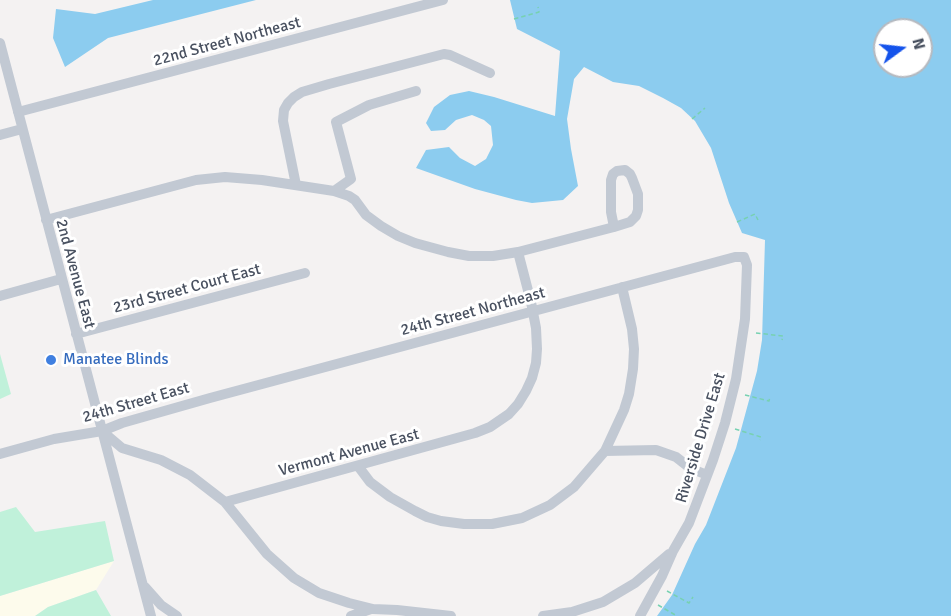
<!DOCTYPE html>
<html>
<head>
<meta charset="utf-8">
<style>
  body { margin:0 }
  #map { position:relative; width:951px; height:616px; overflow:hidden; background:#f4f2f2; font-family:Signika,sans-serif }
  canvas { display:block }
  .north { position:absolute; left:873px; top:18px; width:60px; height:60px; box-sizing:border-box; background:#fff; border:2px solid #b6b9bf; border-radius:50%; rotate:75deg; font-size:16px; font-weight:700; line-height:24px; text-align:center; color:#495160 }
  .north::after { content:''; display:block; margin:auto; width:21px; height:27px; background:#1453eb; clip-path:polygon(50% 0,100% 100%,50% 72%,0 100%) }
</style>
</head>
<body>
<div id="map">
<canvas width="951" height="616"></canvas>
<div class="north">N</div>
</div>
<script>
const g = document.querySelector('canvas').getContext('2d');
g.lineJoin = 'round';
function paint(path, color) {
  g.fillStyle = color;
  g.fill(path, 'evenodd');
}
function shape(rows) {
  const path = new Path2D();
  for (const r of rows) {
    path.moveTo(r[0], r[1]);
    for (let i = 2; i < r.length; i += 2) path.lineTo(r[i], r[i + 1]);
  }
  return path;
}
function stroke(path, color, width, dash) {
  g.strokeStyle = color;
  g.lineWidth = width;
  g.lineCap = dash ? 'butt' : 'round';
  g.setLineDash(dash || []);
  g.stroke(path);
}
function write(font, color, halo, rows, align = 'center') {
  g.font = font + ' Signika,sans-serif';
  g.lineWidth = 6;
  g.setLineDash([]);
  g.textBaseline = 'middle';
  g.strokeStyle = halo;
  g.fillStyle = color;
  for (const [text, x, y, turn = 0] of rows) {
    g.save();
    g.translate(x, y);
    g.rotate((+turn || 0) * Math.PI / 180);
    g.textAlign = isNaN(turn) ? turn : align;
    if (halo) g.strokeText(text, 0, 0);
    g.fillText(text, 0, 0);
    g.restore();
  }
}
const commercial = shape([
  [114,561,96,590,48,607,35,616,0,616,0,596]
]);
const green = shape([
  [0,354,11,394,0,399],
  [16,507,35,532,105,521,114,561,0,596,0,512],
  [96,590,111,616,35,616,48,607]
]);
const water = shape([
  [153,0,256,0,108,38,65,67,53,38,56,9,95,14],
  [510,0,951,0,951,616,657,616,672,595,695,544,706,525,736,448,757,371,762,340,765,240,742,233,729,203,711,148,695,121,681,108,663,98,639,86,613,82,584,67,574,79,567,119,571,149,578,186,563,200,532,203,516,200,475,189,416,168,426,150,449,147,460,158,475,166,486,159,493,145,491,126,484,120,472,115,456,120,445,130,431,131,426,123,434,107,450,95,469,91,494,97,555,116,560,51,517,29],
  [885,30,921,30,921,66,885,66]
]);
const path = shape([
  [514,19,539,12,538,7],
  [692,119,705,108],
  [737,222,755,214,758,220],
  [756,333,783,336,782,340],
  [745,395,769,401,770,396],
  [735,429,761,437,760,440],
  [667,591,689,603,693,597],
  [658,605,677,616]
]);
const minor = shape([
  [0,43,151,616],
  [18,112,443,0],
  [0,135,22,129],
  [296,185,283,121,284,110,288,103,294,97,302,92,329,84,444,54,450,55,490,73],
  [334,191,351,179,336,122,369,105,416,91],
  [46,220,196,180,225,177,262,180,334,191,349,196,355,200,366,215,381,226,398,236,415,243,448,252,469,256,493,256,518,252,614,227,630,222,636,216,638,210,638,194,632,178,630,174,625,170,617,171,613,174,611,180,611,212,614,227],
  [0,296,61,279],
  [76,334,305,273],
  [102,431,122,448,161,460,190,475,225,502,475,433,490,427,509,414,518,404,526,391,532,378,536,363,537,349,536,328,531,302,518,252],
  [605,451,656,450,676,457,690,468,707,475],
  [0,454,54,439,102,431,122,423,210,398,735,257,744,257,747,265,745,319,736,379,725,423,713,460,689,523,673,551,662,576,640,616],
  [358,466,370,482,390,497,415,511,427,517,441,521,464,524,492,524,522,518,550,505,574,487,605,451,624,410,629,394,633,369,634,349,632,329,622,287],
  [225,502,267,554,294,578,319,593,349,603,373,609,397,610,451,616],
  [145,587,161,605,177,616],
  [351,616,371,609],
  [543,616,572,612,603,602,635,583,669,554]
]);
const markers = [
  [51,360,6,"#3f7fe0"]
];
const streetNames = [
  ["22nd Street Northeast",227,42,-15],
  ["2nd Avenue East",75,274,75],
  ["23rd Street Court East",187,289,-15],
  ["24th Street Northeast",473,312,-15],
  ["24th Street East",136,403,-16],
  ["Riverside Drive East",701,438,-73],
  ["Vermont Avenue East",349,453,-15]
];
const shopNames = [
  ["Manatee Blinds",63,360]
];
paint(commercial, '#fdfbec');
paint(green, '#c0f1da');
paint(water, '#8cccef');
stroke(path, '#77d1b1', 1.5, [4.5, 3]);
stroke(minor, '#c2c9d3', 10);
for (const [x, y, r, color] of markers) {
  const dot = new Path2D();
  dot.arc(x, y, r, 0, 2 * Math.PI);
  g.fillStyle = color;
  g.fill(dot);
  stroke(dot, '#fff', 2);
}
write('16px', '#495160', '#fff', streetNames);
write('16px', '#366cbe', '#fff', shopNames, 'left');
</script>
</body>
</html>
